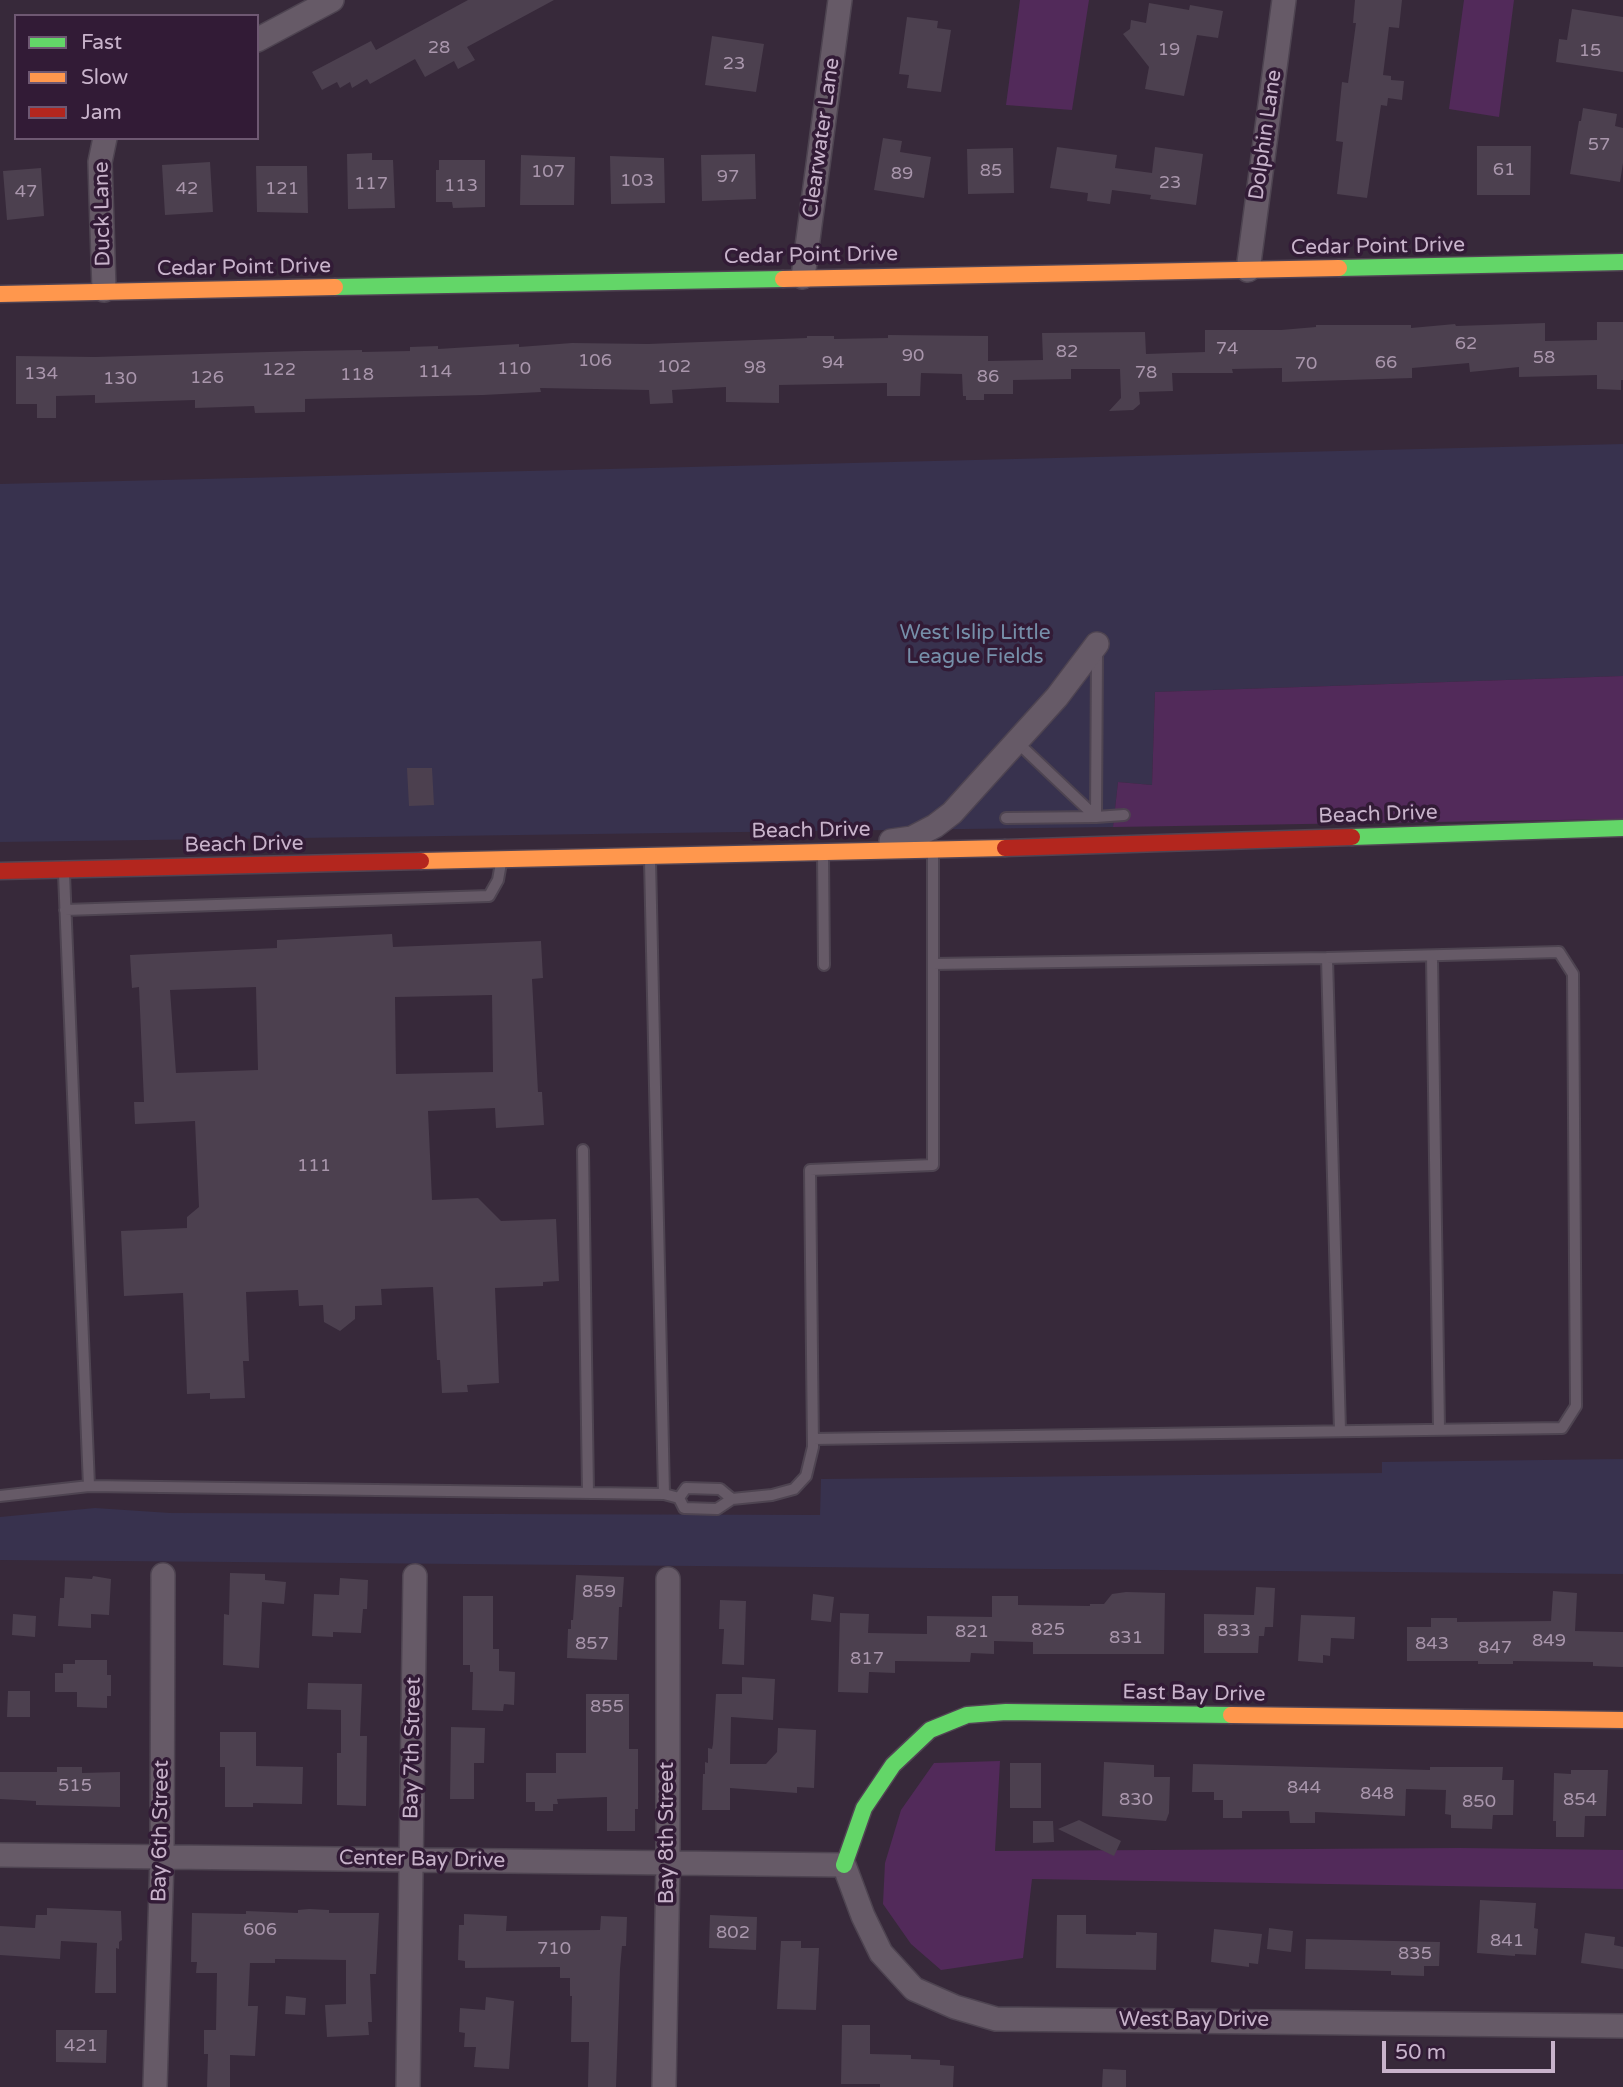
<!DOCTYPE html>
<html>
<head>
<meta charset="utf-8">
<style>
  body { margin:0 }
  #map { position:relative; width:1623px; height:2087px; overflow:hidden; background:#37293a; font-family:"Varela Round",sans-serif }
  canvas { display:block }
  .legend { position:absolute; left:14px; top:14px; width:245px; height:126px; box-sizing:border-box; background:#321b36; border:2px solid #6e5872; margin:0; padding:9px 12px; list-style:none; font-size:21px; color:#c8b3cb }
  .legend li { display:flex; align-items:center; gap:14px; height:35px }
  .legend b { width:35px; border:2px solid #6e5872 }
  .scale { position:absolute; left:1382px; top:2041px; width:173px; height:32px; box-sizing:border-box; border:4px solid #c8b3cb; border-top:0; padding-left:9px; font-size:21px; line-height:24px; white-space:nowrap; color:#c8b3cb; -webkit-text-stroke:5px #321b36; paint-order:stroke }
</style>
</head>
<body>
<div id="map">
<canvas width="1623" height="2087"></canvas>
<ul class="legend">
<li><b style="height:9px;background:#63d668"></b>Fast</li>
<li><b style="height:9px;background:#ff974d"></b>Slow</li>
<li><b style="height:9px;background:#b3261e"></b>Jam</li>
</ul>
<div class="scale">50 m</div>
</div>
<script>
const g = document.querySelector('canvas').getContext('2d');
g.lineJoin = 'round';
function paint(path, color) {
  g.fillStyle = color;
  g.fill(path, 'evenodd');
}
function shape(rows) {
  const path = new Path2D();
  for (const r of rows) {
    path.moveTo(r[0], r[1]);
    for (let i = 2; i < r.length; i += 2) path.lineTo(r[i], r[i + 1]);
  }
  return path;
}
function stroke(path, color, width, dash) {
  g.strokeStyle = color;
  g.lineWidth = width;
  g.lineCap = dash ? 'butt' : 'round';
  g.setLineDash(dash || []);
  g.stroke(path);
}
function write(font, color, halo, rows, align = 'center') {
  g.font = font + ' "Varela Round",sans-serif';
  g.lineWidth = 7;
  g.setLineDash([]);
  g.textBaseline = 'middle';
  g.strokeStyle = halo;
  g.fillStyle = color;
  for (const [text, x, y, turn = 0] of rows) {
    g.save();
    g.translate(x, y);
    g.rotate((+turn || 0) * Math.PI / 180);
    g.textAlign = isNaN(turn) ? turn : align;
    if (halo) g.strokeText(text, 0, 0);
    g.fillText(text, 0, 0);
    g.restore();
  }
}
const green = shape([
  [1623,444,1623,676,1155,692,1152,785,1118,782,1113,827,0,842,0,484],
  [1623,1459,1623,1574,0,1560,0,1517,95,1508,170,1513,820,1515,821,1479,1382,1473,1382,1462]
]);
const water = shape([
  [1020,0,1089,0,1072,110,1006,105],
  [1464,0,1514,0,1499,117,1449,109],
  [1623,676,1623,819,1113,827,1118,782,1152,785,1155,692],
  [1000,1761,995,1851,1461,1848,1623,1850,1623,1889,1032,1879,1023,1958,941,1970,911,1944,883,1904,885,1863,901,1810,934,1763]
]);
const building = shape([
  [468,0,554,0,467,47,475,60,458,69,454,61,425,77,415,59,370,84,367,79,352,88,350,82,340,88,337,82,322,90,312,72,371,41,376,50],
  [1355,0,1402,0,1399,28,1389,27,1383,75,1391,76,1391,80,1404,81,1402,100,1388,98,1387,106,1381,105,1367,198,1337,194,1343,142,1336,141,1342,82,1348,83,1356,23,1353,23],
  [1149,3,1189,10,1190,5,1223,11,1218,38,1197,35,1184,96,1145,89,1149,67,1123,34,1130,29,1131,20,1146,23],
  [1572,9,1623,17,1623,72,1556,62,1559,39,1567,40],
  [907,17,938,21,937,28,951,30,941,92,907,88,909,75,899,74],
  [712,36,764,44,756,92,705,85],
  [1583,108,1617,114,1615,126,1623,128,1623,163,1620,182,1570,174,1579,121,1581,121],
  [883,138,902,141,900,152,931,157,924,198,874,190],
  [1477,146,1531,146,1530,195,1477,195],
  [1057,147,1117,155,1115,168,1152,173,1155,147,1203,154,1196,205,1150,199,1151,195,1112,190,1110,204,1087,201,1088,193,1050,188],
  [1013,148,1014,193,968,194,967,149],
  [372,153,372,160,393,160,395,208,348,209,347,154],
  [755,154,756,199,702,201,701,155],
  [521,155,575,157,574,205,520,205],
  [610,156,664,158,665,203,611,204],
  [439,160,485,160,485,207,453,208,452,202,436,202,436,170,439,170],
  [210,162,213,212,165,215,162,165],
  [256,166,307,166,308,213,257,212],
  [41,168,44,216,7,220,3,171],
  [1597,322,1623,322,1623,380,1621,380,1621,390,1597,389,1597,375,1519,377,1519,367,1470,372,1469,363,1412,368,1412,378,1282,382,1282,368,1232,369,1233,373,1172,373,1173,391,1139,392,1140,404,1133,410,1109,411,1121,398,1120,369,1071,369,1071,379,1013,380,1013,394,984,394,984,400,966,400,966,396,963,396,962,374,921,373,920,396,887,396,887,383,779,385,779,403,726,402,726,387,672,390,673,403,650,404,649,390,540,388,541,392,483,395,305,399,305,412,255,413,254,406,195,408,195,400,95,403,95,395,56,396,56,418,37,418,37,404,16,404,16,356,95,357,304,351,362,350,362,352,410,351,410,347,438,346,438,349,519,344,519,347,572,343,648,344,807,338,807,336,834,336,834,339,888,338,888,335,988,336,988,361,1043,360,1042,333,1145,332,1146,354,1205,352,1205,330,1281,330,1316,327,1316,325,1411,325,1411,328,1455,324,1456,326,1545,323,1545,341,1597,340],
  [407,768,432,768,434,805,409,806],
  [392,934,393,947,541,941,543,978,532,979,538,1092,542,1092,544,1125,496,1128,495,1108,428,1111,432,1200,478,1198,501,1221,556,1219,559,1281,543,1282,543,1286,495,1288,499,1383,467,1385,468,1392,442,1393,440,1360,437,1360,433,1287,381,1289,382,1305,355,1306,355,1319,340,1331,324,1322,323,1305,299,1306,298,1290,246,1292,249,1361,243,1361,245,1398,210,1399,210,1393,187,1394,183,1293,124,1296,121,1231,187,1228,187,1217,199,1207,195,1121,135,1124,134,1102,144,1102,139,987,132,988,130,955,277,948,277,940],
  [256,987,258,1070,176,1073,170,990],
  [492,995,493,1072,396,1074,395,997],
  [230,1573,265,1574,265,1580,286,1582,284,1604,262,1602,259,1668,223,1665,224,1614,229,1615],
  [576,1575,624,1577,622,1607,619,1607,617,1660,567,1658,568,1629,571,1629,571,1620,573,1620],
  [93,1576,111,1579,109,1615,91,1614,91,1628,58,1626,60,1598,64,1598,65,1577,92,1579],
  [340,1578,368,1580,367,1609,363,1609,361,1633,333,1632,333,1637,312,1636,314,1594,339,1595],
  [1256,1587,1275,1588,1273,1627,1265,1627,1264,1636,1259,1636,1258,1653,1204,1653,1204,1614,1254,1615],
  [1553,1591,1577,1593,1575,1631,1623,1632,1623,1667,1593,1666,1593,1662,1513,1661,1513,1664,1478,1664,1478,1661,1407,1661,1407,1627,1431,1627,1431,1618,1457,1618,1457,1622,1551,1621],
  [1126,1592,1165,1593,1164,1654,1033,1654,1033,1642,994,1641,994,1654,971,1653,970,1662,895,1661,895,1673,869,1672,868,1693,838,1692,840,1613,869,1614,868,1633,927,1634,927,1616,992,1617,992,1596,1018,1596,1018,1605,1090,1606,1090,1604,1104,1604,1112,1594],
  [813,1594,834,1597,831,1622,811,1620],
  [463,1596,493,1596,493,1649,499,1649,499,1671,515,1672,514,1705,504,1704,503,1711,472,1710,473,1672,470,1672,470,1665,463,1665],
  [720,1600,746,1601,744,1665,722,1664,724,1629,719,1629],
  [13,1614,36,1616,35,1637,12,1635],
  [1301,1615,1355,1617,1354,1639,1331,1638,1330,1656,1323,1655,1323,1663,1298,1661],
  [75,1660,107,1660,107,1675,111,1675,111,1696,107,1696,107,1708,77,1707,77,1692,55,1692,55,1673,63,1673,63,1664,75,1664],
  [742,1677,775,1679,773,1720,731,1717,730,1764,766,1764,777,1752,778,1728,816,1730,814,1788,797,1787,797,1793,730,1788,730,1810,702,1810,703,1774,705,1774,705,1762,708,1763,708,1748,712,1749,713,1744,716,1694,742,1694],
  [308,1683,362,1684,360,1736,367,1736,366,1806,337,1805,337,1753,341,1753,341,1710,307,1709],
  [8,1691,30,1691,30,1717,7,1717],
  [586,1694,629,1694,629,1749,638,1749,638,1809,635,1809,635,1831,607,1831,607,1797,557,1799,558,1804,553,1804,553,1811,535,1811,535,1802,526,1802,526,1773,556,1773,556,1753,586,1753],
  [451,1727,485,1728,484,1763,474,1763,474,1799,450,1799],
  [220,1732,256,1732,256,1766,303,1767,302,1804,253,1803,253,1807,225,1807,225,1767,220,1767],
  [1104,1762,1154,1765,1154,1777,1170,1777,1169,1813,1166,1821,1102,1816],
  [1010,1763,1041,1763,1041,1808,1010,1808],
  [1193,1764,1430,1770,1430,1767,1503,1767,1502,1780,1514,1780,1513,1815,1493,1815,1492,1829,1451,1828,1451,1815,1445,1814,1446,1790,1406,1789,1405,1816,1315,1812,1315,1823,1290,1823,1289,1811,1242,1811,1242,1818,1223,1818,1223,1800,1214,1800,1214,1792,1192,1792],
  [57,1767,82,1767,82,1773,120,1772,120,1807,36,1805,36,1801,0,1799,0,1772,57,1772],
  [1571,1770,1608,1770,1606,1816,1585,1816,1584,1837,1556,1837,1556,1821,1553,1821,1554,1773,1571,1774],
  [1079,1820,1121,1841,1114,1856,1058,1829],
  [1033,1821,1053,1821,1054,1842,1033,1843],
  [1480,1900,1536,1903,1534,1928,1538,1929,1536,1955,1515,1954,1515,1956,1477,1953],
  [47,1908,121,1911,122,1940,119,1942,119,1949,116,1948,116,1993,95,1993,97,1943,61,1941,60,1959,0,1955,0,1926,35,1928,36,1915,47,1915],
  [309,1909,329,1910,329,1913,379,1913,376,1974,370,1974,372,2022,368,2022,369,2035,327,2037,325,2005,346,2004,346,1960,275,1959,275,1963,250,1963,248,2006,258,2006,255,2056,230,2055,230,2087,207,2087,208,2054,204,2054,204,2030,216,2030,217,1973,196,1973,197,1962,191,1962,192,1913,246,1914,246,1911,298,1913,298,1910],
  [464,1914,507,1916,506,1931,600,1930,601,1916,627,1917,626,1946,622,1946,620,1969,616,2087,588,2087,589,2042,571,2042,572,1996,570,1996,570,1978,560,1978,560,1967,465,1968,465,1961,458,1960,459,1925,464,1925],
  [710,1915,757,1917,756,1950,709,1948],
  [1057,1915,1086,1915,1086,1934,1136,1935,1136,1932,1157,1933,1156,1970,1056,1968],
  [1269,1928,1293,1931,1291,1952,1267,1949],
  [1214,1929,1262,1934,1258,1964,1249,1963,1249,1967,1211,1962],
  [1585,1933,1615,1937,1614,1945,1623,1947,1623,1969,1581,1963],
  [1306,1939,1440,1942,1439,1966,1424,1966,1424,1976,1391,1975,1391,1971,1305,1969],
  [781,1941,801,1941,801,1948,819,1948,816,2010,777,2009],
  [286,1996,306,1998,305,2015,285,2014],
  [486,1997,514,2001,509,2069,474,2067,476,2047,464,2047,465,2033,459,2032,460,2008,485,2010],
  [842,2025,870,2025,870,2054,911,2055,911,2059,940,2060,940,2065,954,2066,953,2087,880,2087,880,2084,841,2084],
  [56,2030,107,2030,106,2063,56,2062],
  [1103,2069,1126,2070,1126,2087,1102,2087]
]);
const lane = shape([
  [1018,743,1096,817,1124,815],
  [1006,818,1096,817,1097,652],
  [823,854,824,965],
  [64,874,89,1486],
  [65,910,489,896,498,880,501,863],
  [1432,956,1439,1429],
  [933,964,1327,958,1340,1431],
  [583,1150,588,1493],
  [813,1439,1562,1428,1576,1406,1573,974,1559,952,1327,958],
  [664,1494,679,1498,684,1508,717,1509,732,1499,720,1489,686,1488,679,1498],
  [0,1496,89,1486,664,1494,650,860],
  [732,1499,772,1495,794,1489,806,1476,813,1447,810,1170,933,1165,933,851]
]);
const street = shape([
  [257,40,332,0],
  [1248,270,1284,0],
  [803,277,840,0],
  [104,290,100,162,105,138],
  [891,841,912,838,935,826,952,813,1057,697,1097,644],
  [0,1855,844,1865,863,1916,881,1953,914,1989,955,2007,996,2019,1623,2026],
  [155,2087,162,1858,163,1575],
  [408,2087,415,1576],
  [664,2087,668,1863,668,1579]
]);
const fast = shape([
  [1339,268,1623,262],
  [335,287,783,279],
  [1352,837,1623,828],
  [844,1865,864,1808,893,1765,930,1730,967,1715,1006,1712,1231,1715]
]);
const slow = shape([
  [783,279,1339,268],
  [0,294,335,287],
  [421,861,1005,848],
  [1231,1715,1623,1720]
]);
const jam = shape([
  [1005,848,1352,837],
  [0,871,421,861]
]);
const numberNames = [
  ["28",439,48],
  ["19",1169,50],
  ["15",1590,51],
  ["23",734,64],
  ["57",1599,145],
  ["61",1504,170],
  ["85",991,171],
  ["107",548,172],
  ["89",902,174],
  ["97",728,177],
  ["103",637,181],
  ["23",1170,183],
  ["117",371,184],
  ["113",461,186],
  ["42",187,189],
  ["121",282,189],
  ["47",26,192],
  ["62",1466,344],
  ["74",1227,349],
  ["82",1067,352],
  ["90",913,356],
  ["58",1544,358],
  ["106",595,361],
  ["94",833,363],
  ["66",1386,363],
  ["70",1306,364],
  ["102",674,367],
  ["98",755,368],
  ["110",514,369],
  ["122",279,370],
  ["114",435,372],
  ["78",1146,373],
  ["134",41,374],
  ["118",357,375],
  ["86",988,377],
  ["126",207,378],
  ["130",120,379],
  ["111",314,1166],
  ["859",599,1592],
  ["825",1048,1630],
  ["833",1234,1631],
  ["821",972,1632],
  ["831",1126,1638],
  ["849",1549,1641],
  ["857",592,1644],
  ["843",1432,1644],
  ["847",1495,1648],
  ["817",867,1659],
  ["855",607,1707],
  ["515",75,1786],
  ["844",1304,1788],
  ["848",1377,1794],
  ["830",1136,1800],
  ["854",1580,1800],
  ["850",1479,1802],
  ["606",260,1930],
  ["802",733,1933],
  ["841",1507,1941],
  ["710",554,1949],
  ["835",1415,1954],
  ["421",81,2046]
];
const streetNames = [
  ["Dolphin Lane",1266,135,-82],
  ["Clearwater Lane",822,138,-82],
  ["Duck Lane",103,214,-91],
  ["Cedar Point Drive",1378,247,-1],
  ["Cedar Point Drive",811,256,-1],
  ["Cedar Point Drive",244,268,-1],
  ["Beach Drive",1378,815,-2],
  ["Beach Drive",811,831,-1],
  ["Beach Drive",244,845,-1],
  ["East Bay Drive",1194,1694,1],
  ["Bay 7th Street",413,1748,-89],
  ["Bay 6th Street",161,1831,-89],
  ["Bay 8th Street",667,1833,-90],
  ["Center Bay Drive",422,1860,1],
  ["West Bay Drive",1194,2020]
];
const parkNames = [
  ["West Islip Little",975,633],
  ["League Fields",975,657]
];
paint(green, '#38324e');
paint(water, '#522a5a');
paint(building, '#4c404f');
stroke(lane, '#4e4451', 14);
stroke(street, '#4e4451', 26);
stroke(fast, '#514453', 19);
stroke(slow, '#514453', 19);
stroke(jam, '#514453', 19);
stroke(lane, '#665a67', 10);
stroke(street, '#665a67', 23);
stroke(fast, '#63d668', 16);
stroke(slow, '#ff974d', 16);
stroke(jam, '#b3261e', 16);
write('18px', '#a996ac', null, numberNames);
write('21px', '#c8b3cb', '#321b36', streetNames);
write('21px', '#768fa9', '#321b36', parkNames);
</script>
</body>
</html>
